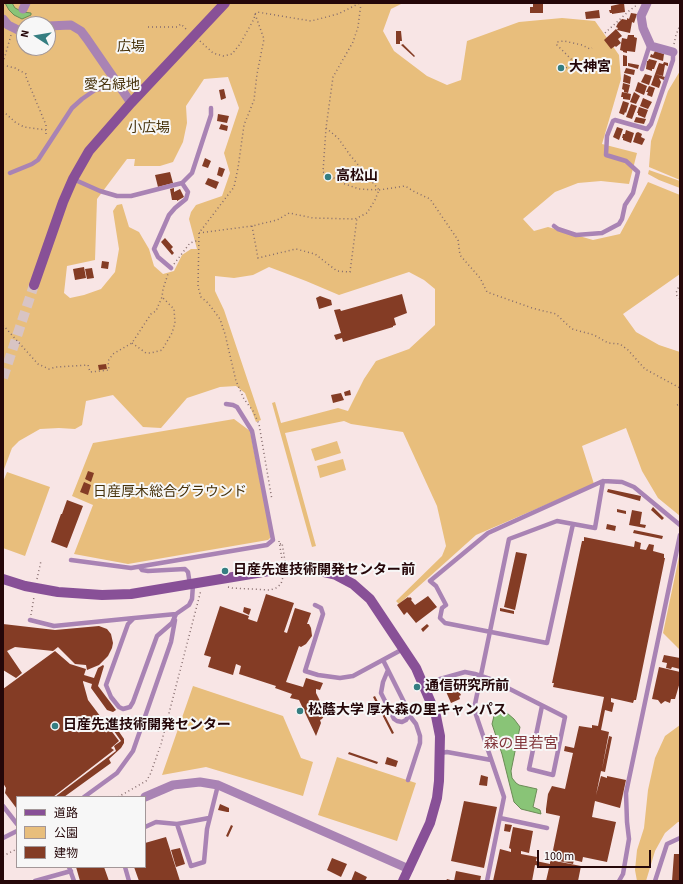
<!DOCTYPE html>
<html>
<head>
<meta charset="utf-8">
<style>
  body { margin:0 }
  #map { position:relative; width:683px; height:884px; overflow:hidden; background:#f8e5e5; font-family:"Source Sans 3","Noto Sans JP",sans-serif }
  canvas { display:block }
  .frame { position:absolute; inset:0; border:4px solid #250709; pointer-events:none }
  .legend { position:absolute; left:16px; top:796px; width:130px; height:72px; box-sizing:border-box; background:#f7f7f7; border:1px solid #a39798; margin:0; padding:5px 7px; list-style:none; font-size:12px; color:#250709 }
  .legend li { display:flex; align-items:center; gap:8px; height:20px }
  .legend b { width:20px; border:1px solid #a39798 }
  .north { position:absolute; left:16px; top:16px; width:40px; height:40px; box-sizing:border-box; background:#f7f7f7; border:1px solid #a39798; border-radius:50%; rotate:282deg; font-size:11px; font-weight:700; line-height:16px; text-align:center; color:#250709 }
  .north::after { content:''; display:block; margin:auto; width:14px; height:18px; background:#357e81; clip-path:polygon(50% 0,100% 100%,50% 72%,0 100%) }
  .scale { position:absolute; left:537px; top:850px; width:114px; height:18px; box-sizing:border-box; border:2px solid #250709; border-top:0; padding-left:5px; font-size:12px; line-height:14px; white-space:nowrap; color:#250709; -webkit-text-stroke:3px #f7f7f7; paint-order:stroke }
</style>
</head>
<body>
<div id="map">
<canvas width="683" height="884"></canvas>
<div class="frame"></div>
<ul class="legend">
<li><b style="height:5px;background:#885097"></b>道路</li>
<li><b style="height:11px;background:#e8be7c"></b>公園</li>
<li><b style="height:11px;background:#843c25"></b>建物</li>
</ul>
<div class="north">N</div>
<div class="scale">100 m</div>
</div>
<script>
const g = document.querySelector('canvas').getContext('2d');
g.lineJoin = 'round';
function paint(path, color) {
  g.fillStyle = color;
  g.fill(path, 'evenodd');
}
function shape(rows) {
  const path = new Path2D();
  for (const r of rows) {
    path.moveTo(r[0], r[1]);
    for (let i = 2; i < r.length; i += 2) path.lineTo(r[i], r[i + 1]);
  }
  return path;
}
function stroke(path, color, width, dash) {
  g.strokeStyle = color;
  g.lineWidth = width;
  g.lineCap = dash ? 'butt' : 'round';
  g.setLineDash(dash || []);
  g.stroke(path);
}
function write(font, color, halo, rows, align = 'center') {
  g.font = font + ' "Source Sans 3","Noto Sans JP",sans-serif';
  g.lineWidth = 4;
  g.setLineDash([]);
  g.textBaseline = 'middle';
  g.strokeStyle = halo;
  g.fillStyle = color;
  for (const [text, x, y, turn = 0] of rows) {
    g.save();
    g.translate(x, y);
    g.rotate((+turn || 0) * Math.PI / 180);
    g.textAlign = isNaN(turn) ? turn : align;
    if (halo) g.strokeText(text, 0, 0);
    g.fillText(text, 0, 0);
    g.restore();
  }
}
const green = shape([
  [3,3,23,3,26,5,31,3,403,3,391,9,383,31,394,51,427,76,447,85,461,80,467,41,519,22,562,18,595,21,619,55,621,79,602,144,637,153,629,184,601,181,578,183,555,192,523,219,534,231,548,227,593,240,620,234,648,182,680,195,680,274,623,314,636,332,659,345,680,352,680,516,658,498,642,471,626,428,582,446,594,484,476,535,399,604,396,601,442,556,446,546,437,506,403,432,351,424,344,421,285,433,316,546,312,547,272,403,275,402,281,423,338,408,348,411,364,379,376,361,409,349,435,325,435,289,424,280,409,272,339,295,306,281,269,267,253,275,234,278,215,276,215,291,224,310,261,420,256,422,245,393,236,386,220,387,187,398,161,428,143,427,113,395,86,401,82,425,75,429,59,428,40,429,19,441,12,448,3,472],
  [24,24,48,24,48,48,24,48],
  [228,77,239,108,224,153,230,173,222,196,196,205,191,212,189,219,197,249,191,249,182,255,174,271,163,274,154,266,149,249,139,232,129,227,122,204,117,205,113,211,119,249,115,272,101,289,84,295,70,298,64,293,67,266,95,260,97,199,127,159,135,159,134,166,160,166,173,162,183,142,187,123,186,106,204,79],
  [680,71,680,180,649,167,651,141,668,91],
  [649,170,680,181,680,188,659,180,648,174],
  [234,419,250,431,271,537,268,540,128,564,74,554,93,505,72,496,93,443],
  [337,441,341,453,315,461,311,449],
  [343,459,346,470,320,478,317,466],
  [7,472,50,487,25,556,3,548,3,482],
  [680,552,680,650,663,633],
  [193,686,283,716,301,758,313,762,303,796,206,767,162,775],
  [680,725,680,822,678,822,665,833,655,851,646,881,637,881,635,870,637,850,644,828,648,790,655,758,665,736],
  [337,757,416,783,397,841,318,815]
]);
const water = shape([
  [5,3,12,3,15,8,23,12,31,13,31,15,22,19,14,15,9,10,5,3],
  [502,712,507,713,514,719,520,727,511,771,512,778,516,783,519,785,537,789,533,807,540,810,541,814,521,809,514,802,502,754,492,724,494,716,498,713,502,712]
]);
const building = shape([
  [533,3,543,3,543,13,530,13,530,7,533,7],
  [624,3,625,12,612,14,612,13,610,13,609,10,611,10,611,6],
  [599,10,600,18,586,19,585,12],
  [631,13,637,14,634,23,632,22,630,33,617,30,618,28,616,27,618,23,622,19,627,20,627,18,629,19],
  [616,29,622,36,618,39,621,43,616,47,615,46,611,49,604,40],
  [396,31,401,31,402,41,400,41,400,44,396,44],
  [628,35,634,35,634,37,637,38,635,52,627,51,627,53,623,52,623,51,620,50,622,38,627,39],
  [403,44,415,56,414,57,401,45],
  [655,51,664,54,663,61,650,57,651,54,653,55],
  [623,55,627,56,627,66,623,66],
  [649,59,657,61,654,69,652,69,652,71,646,69,647,61,648,61],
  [664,62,668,63,668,66,665,65,663,76,655,74,659,63,663,64],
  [628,63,639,65,638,69,628,66],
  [626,68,635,70,634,75,624,73],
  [624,74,631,77,630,84,623,82],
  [645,74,652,76,649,85,641,82],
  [655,74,665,77,664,80,659,78,661,82,659,88,651,85],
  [638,82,647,86,644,95,635,91],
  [623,83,630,85,628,93,624,92,624,90,622,89],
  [649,86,655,88,652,97,647,95,648,92,646,92],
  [224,89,226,98,221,100,219,90],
  [622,92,631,94,630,100,623,99,623,97,621,97],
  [634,92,640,96,636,104,630,102],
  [643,98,652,102,648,109,640,106],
  [623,101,629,103,626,113,625,112,624,115,619,113],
  [631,104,637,106,632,119,626,117],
  [639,107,648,110,645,118,638,115,638,113,637,113],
  [218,114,229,116,227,123,217,121],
  [636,117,646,119,644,124,634,122],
  [221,124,228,126,227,131,219,129],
  [617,127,623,129,619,140,613,137],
  [626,130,634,133,631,143,623,140,623,138,622,138,623,134,625,134],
  [638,132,642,134,641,137,645,139,642,145,633,142,636,133],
  [205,158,211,161,208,168,202,166],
  [219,167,225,169,222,177,217,175],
  [170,172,173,183,158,187,155,175],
  [208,178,219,182,216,189,205,184],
  [174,188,174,192,180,189,184,197,177,201,177,200,172,200,170,189],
  [165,238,173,247,171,249,174,253,172,255,161,242],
  [102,261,109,262,108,269,101,268],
  [84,267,86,278,75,280,73,269],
  [92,268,94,278,87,279,85,269],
  [402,294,407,313,394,318,396,325,393,326,393,327,343,342,342,338,336,340,334,335,341,333,334,310,340,309,341,311],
  [320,296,331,300,332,305,319,309,316,298],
  [106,364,107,369,99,370,98,365],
  [350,390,351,395,345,396,344,392],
  [341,393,344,400,333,403,331,395],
  [88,471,94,473,91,482,85,479],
  [84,482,91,485,88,495,80,492],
  [608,489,641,496,640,501,607,492],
  [67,500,83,506,67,548,51,542,61,514,62,514],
  [653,507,664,518,662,520,651,510],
  [617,509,626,511,626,514,617,512],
  [632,510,642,512,640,524,646,525,645,528,629,525],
  [607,524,616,526,615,531,606,529],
  [634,530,663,536,662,539,633,533],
  [584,537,634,547,635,541,641,543,640,549,646,550,649,544,654,545,653,551,664,554,664,558,665,558,636,700,634,700,633,703,611,698,611,702,614,703,612,712,605,710,601,730,609,732,602,769,609,736,612,737,605,772,601,771,596,795,601,776,607,778,607,776,626,780,620,808,595,801,592,817,616,822,607,862,583,857,582,862,574,860,573,864,559,861,560,857,552,855,560,816,546,813,546,809,548,794,552,786,565,789,573,753,564,751,565,746,574,748,579,726,592,728,592,725,598,726,604,697,553,687,554,683,552,683,582,541,584,541],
  [516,552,527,554,515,610,504,607],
  [266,594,294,603,284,632,287,633,295,608,311,613,307,624,309,624,311,628,312,636,306,644,301,647,299,646,286,682,303,687,306,678,323,683,320,690,316,689,316,693,326,713,322,719,320,720,321,723,316,736,299,700,290,698,292,694,275,688,276,686,239,674,241,666,236,664,233,675,208,667,211,657,204,655,220,606,249,616,248,619,257,622],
  [428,596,437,607,416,623,407,612,404,615,397,605,408,597,409,598,410,597,412,599,411,600,415,605],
  [244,607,251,609,249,615,243,612],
  [500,608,514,611,514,614,500,611],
  [3,624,55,630,99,626,107,629,111,634,113,643,112,648,108,656,99,665,87,670,86,665,75,664,58,647,53,651,15,647,7,651,22,673,16,678,3,670],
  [427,624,429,626,423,632,421,629],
  [55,651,70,664,86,669,84,675,94,678,98,668,103,665,104,666,98,686,116,710,113,712,107,710,91,688,92,684,83,681,83,682,88,700,119,741,111,748,114,750,53,797,17,797,17,809,5,793,6,788,3,783,3,689],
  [664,655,680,658,680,669,672,667,671,669,666,668,667,663,662,662],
  [659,667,680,672,680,682,675,699,671,699,670,703,665,701,661,704,658,700,652,699],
  [453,683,455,689,458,689,461,695,459,696,460,699,451,703,444,687],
  [375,696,394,733,392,734,373,697],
  [104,717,111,720,124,739,124,743,121,748,109,759,111,763,64,797,55,797,116,751,114,746,121,741],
  [349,752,378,762,377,764,348,754],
  [387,757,398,761,396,767,385,764],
  [481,775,488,777,487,786,479,785],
  [464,801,497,807,484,868,451,861],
  [220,804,229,808,229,812,227,812,218,810],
  [505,824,512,825,510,832,504,831],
  [231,825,233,826,228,837,226,836],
  [513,827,533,831,529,853,521,851,521,854,537,857,536,861,550,864,550,860,581,866,578,881,546,881,549,868,535,865,532,881,493,881,500,849,511,852,511,849,509,848],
  [166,837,180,881,139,881,134,867,145,867,145,843],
  [180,848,185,864,176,867,171,850],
  [674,854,680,854,680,881,672,881],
  [332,858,347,864,341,877,327,870],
  [76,867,104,867,109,881,80,881],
  [355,871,367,877,365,881,351,881],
  [456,871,481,876,480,881,446,881,447,879,454,881]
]);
const secondaryTunnel = shape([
  [3,378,34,285]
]);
const path = shape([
  [361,3,358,27,353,42,333,77,326,128,323,172,345,184,359,189,379,190,405,186,415,192,430,199,458,240,460,255,480,278,487,292,532,308,556,314,572,329,594,335,608,343,620,344,628,350,645,369,680,388],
  [255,14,264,39,257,74,254,100,244,125,238,168,234,187,199,233,198,287,201,297,208,303,220,319,225,334,236,381,244,399,253,411,259,424,272,500],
  [148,27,177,27,181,24,188,31],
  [605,33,630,10,637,5],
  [200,41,213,53,223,56,232,54,240,44,254,19,255,14,257,12,311,21,338,14,360,3],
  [674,44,676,35,680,25],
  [3,63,11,35],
  [3,65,15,68,26,74,26,77,46,125,46,137],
  [566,68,573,61,557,45,557,42,564,41,582,45,590,49,592,48],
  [3,111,15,122,24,127,46,130],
  [326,128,338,138,350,155,379,190],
  [252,226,258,258,296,249,315,254,337,271,350,272,357,218],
  [199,233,252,226,277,220,289,213,313,218,355,219,367,213,375,200,379,190],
  [174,264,190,243,199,240],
  [680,284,676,293,677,296,680,299],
  [3,325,38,364,49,369,56,367,88,365,90,372,109,370,108,361,113,354,132,343,151,314,156,311,162,297,163,289,168,274],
  [132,343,146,353,151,353,162,350,172,333,175,323,174,309,162,297],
  [677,405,680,404],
  [279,541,282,559],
  [280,544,282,543,285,561],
  [37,579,41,561],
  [228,587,232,588,270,590,276,588,281,584,283,577],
  [31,615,34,597],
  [118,797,146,781,150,775,161,744,201,590],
  [3,856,17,849]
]);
const lane = shape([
  [642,69,650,44],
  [10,173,32,164,38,160,72,108,82,99,95,90,104,88,120,87],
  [73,179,100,191,117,196,131,196,182,183,192,173,211,115,211,108],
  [554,226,558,229,576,235,602,233,619,224,622,219,625,205,633,193,638,172,626,161,606,155,607,136,613,121,615,120,647,129,651,124,673,60,673,52],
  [171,268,158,257,154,249,169,215,175,208,186,199,188,192,182,183],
  [573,524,547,643,445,623,440,618,442,608,446,605,436,586,430,581,488,533,603,481,622,482,634,487,680,525],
  [71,560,131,568,267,545,273,540,252,431,237,407,233,405,226,404],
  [140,567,142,570,148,571,185,569,188,572,190,585],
  [315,605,321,608,323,614,305,671,318,675,340,678,353,676,403,649],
  [176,614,172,623,157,636,133,702,130,707,123,709,119,707,111,697,106,685,128,624,134,618,176,614,189,605,192,599,193,585],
  [30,620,54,626,134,618],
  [383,660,409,712,409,715,406,720,402,722,397,721,394,719,381,693,383,682,388,670],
  [425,686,433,681,465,672,475,674,490,679,565,717,553,775,529,769,542,706],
  [441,753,447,752,491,760],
  [408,780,420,743,420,736,416,724,409,715],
  [84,797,117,773,133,751,171,642,175,620],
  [3,806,17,824],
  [500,818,547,828],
  [177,824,191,866,204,862,207,829,218,785],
  [145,827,156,822,177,824,209,818],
  [3,838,17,831],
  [69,867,74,881],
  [125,867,129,881],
  [35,881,71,871],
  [487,881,504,797,474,709,509,539,557,521,595,528,603,481],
  [619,881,623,874,629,839,627,822,626,793,680,535],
  [655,881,667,844,680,838]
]);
const street = shape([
  [647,3,641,16,643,28,651,46,673,52],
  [23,9,26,3],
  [3,19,8,25,18,30,24,30],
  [48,26,71,25,81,31,87,39,131,103],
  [145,797,173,785,200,782,218,785,409,869]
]);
const secondary = shape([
  [34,285,63,202,73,179,89,151,131,103,225,3],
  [3,579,25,586,58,592,102,595,131,594,287,568,306,568,336,575,353,584,370,599,416,668,431,703,436,716,440,736,439,781,437,798,430,823,403,881]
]);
const markers = [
  [561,68,4,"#357e81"],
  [328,177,4,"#357e81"],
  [225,571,4,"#357e81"],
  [417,687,4,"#357e81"],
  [300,711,4,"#357e81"],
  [55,726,4,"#357e81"]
];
const parkNames = [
  ["広場",131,48],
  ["愛名緑地",112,86],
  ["小広場",149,129],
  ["日産厚木総合グラウンド",170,493]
];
const poiNames = [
  ["大神宮",569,68],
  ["高松山",336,177],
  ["日産先進技術開発センター前",233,571],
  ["通信研究所前",425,687],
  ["松蔭大学 厚木森の里キャンパス",308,711],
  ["日産先進技術開発センター",63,726]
];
const neighbourhoodNames = [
  ["森の里若宮",521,745]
];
paint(green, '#e8be7c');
paint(water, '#89c477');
stroke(water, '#6b8b56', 1);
paint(building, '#843c25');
stroke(secondaryTunnel, '#d8c4c4', 10, [10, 5]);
stroke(path, '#856c6d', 1.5, [1, 3]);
stroke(lane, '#a983b4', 4.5);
stroke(street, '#a983b4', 9);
stroke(secondary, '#885097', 10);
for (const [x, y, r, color] of markers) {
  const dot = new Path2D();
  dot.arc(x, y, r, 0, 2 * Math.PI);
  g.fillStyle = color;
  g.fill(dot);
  stroke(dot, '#f7f7f7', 1.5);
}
write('14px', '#47320b', '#f7f7f7', parkNames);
write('bold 14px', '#250709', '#f7f7f7', poiNames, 'left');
write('15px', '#81353a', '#f7f7f7', neighbourhoodNames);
</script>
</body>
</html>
